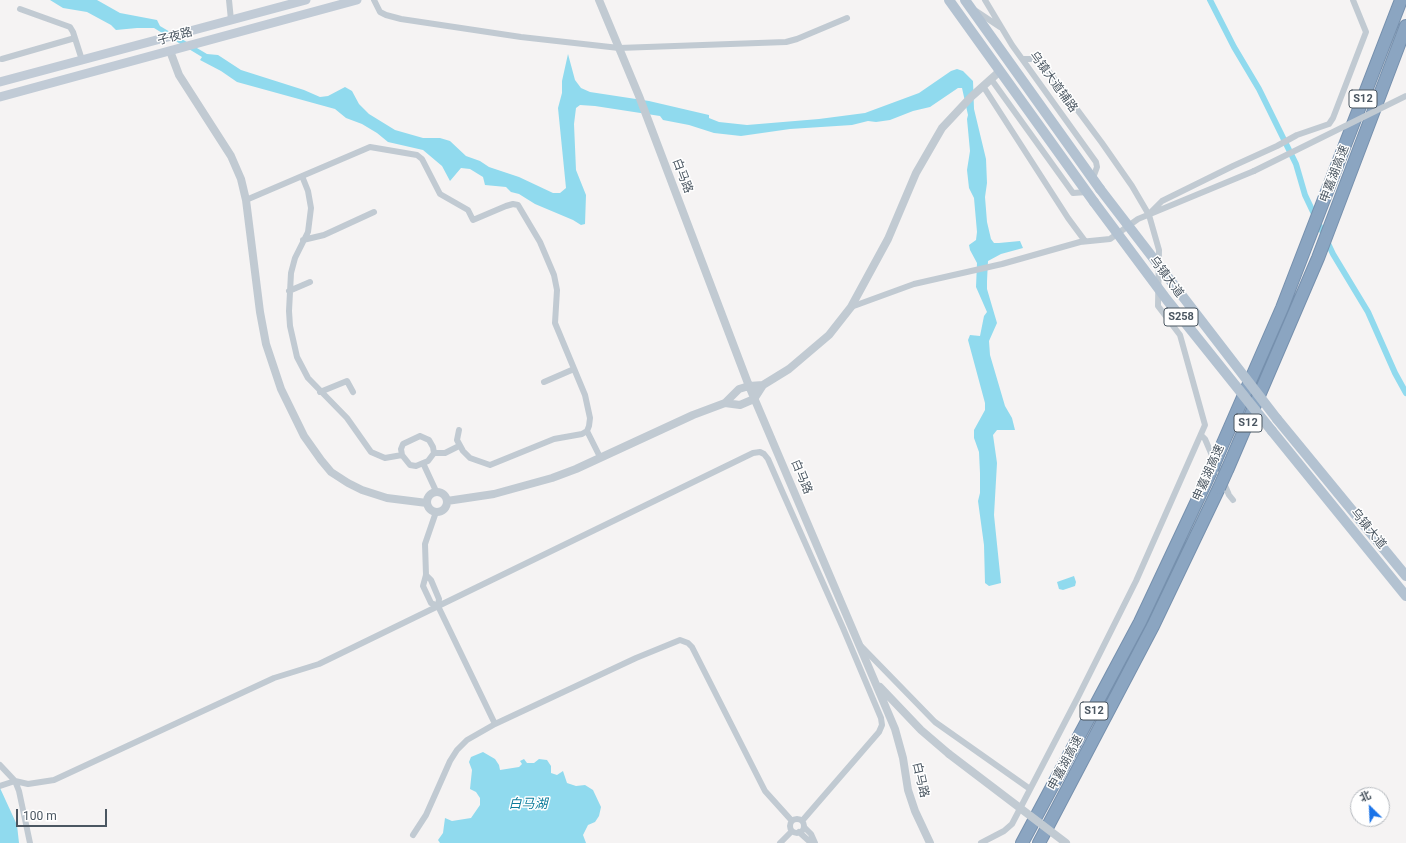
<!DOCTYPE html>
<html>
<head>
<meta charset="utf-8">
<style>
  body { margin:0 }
  #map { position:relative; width:1406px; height:843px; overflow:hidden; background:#f5f3f3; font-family:Roboto,"Noto Sans SC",sans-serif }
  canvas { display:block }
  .north { position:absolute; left:1350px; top:787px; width:40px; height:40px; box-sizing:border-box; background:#fff; border:1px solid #b7bbc0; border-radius:50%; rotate:336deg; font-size:11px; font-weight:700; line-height:16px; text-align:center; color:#4a5661 }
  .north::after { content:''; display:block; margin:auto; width:14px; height:18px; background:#1a73e8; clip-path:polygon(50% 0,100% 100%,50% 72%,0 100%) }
  .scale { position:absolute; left:16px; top:809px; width:91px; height:18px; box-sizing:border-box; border:2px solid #4a5661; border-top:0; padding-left:5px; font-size:12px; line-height:14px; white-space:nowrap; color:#4a5661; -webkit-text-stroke:3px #fff; paint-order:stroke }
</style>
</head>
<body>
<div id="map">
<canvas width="1406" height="843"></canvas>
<div class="north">北</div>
<div class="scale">100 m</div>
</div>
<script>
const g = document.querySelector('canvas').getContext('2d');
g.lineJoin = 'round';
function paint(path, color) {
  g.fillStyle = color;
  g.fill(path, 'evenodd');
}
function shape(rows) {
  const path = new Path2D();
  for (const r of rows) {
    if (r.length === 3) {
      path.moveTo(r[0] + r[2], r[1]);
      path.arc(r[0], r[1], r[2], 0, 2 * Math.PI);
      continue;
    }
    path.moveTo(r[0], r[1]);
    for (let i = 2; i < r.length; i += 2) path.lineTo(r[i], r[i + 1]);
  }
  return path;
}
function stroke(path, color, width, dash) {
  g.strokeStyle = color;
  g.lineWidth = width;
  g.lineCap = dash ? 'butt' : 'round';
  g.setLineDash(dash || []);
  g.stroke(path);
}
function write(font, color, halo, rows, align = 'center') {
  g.font = font + ' Roboto,"Noto Sans SC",sans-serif';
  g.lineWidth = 3;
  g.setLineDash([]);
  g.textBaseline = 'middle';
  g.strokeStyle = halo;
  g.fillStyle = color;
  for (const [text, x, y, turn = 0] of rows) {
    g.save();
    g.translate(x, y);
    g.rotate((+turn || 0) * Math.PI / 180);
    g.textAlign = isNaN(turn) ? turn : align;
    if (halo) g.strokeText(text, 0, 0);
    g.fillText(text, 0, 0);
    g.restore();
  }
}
const water = shape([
  [50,0,97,0,120,13,157,20,160,26,207,54,218,55,241,70,304,90,320,97,328,96,345,87,352,91,359,104,369,114,395,130,423,138,440,138,450,141,466,156,480,161,489,167,519,177,553,193,560,193,566,188,558,108,562,93,562,81,568,54,575,80,581,88,590,92,649,101,709,115,709,118,719,122,747,125,819,119,865,113,919,93,951,71,957,69,963,71,973,81,974,109,986,159,987,183,985,197,987,222,991,239,994,243,999,243,1020,241,1023,248,1001,254,988,261,987,281,987,289,997,323,989,341,990,355,1005,406,1012,418,1015,430,997,430,993,435,997,463,994,515,1001,583,989,586,985,583,984,545,978,501,980,493,980,473,979,452,974,438,974,430,985,410,985,403,968,340,970,335,980,336,984,316,987,312,976,287,977,263,970,250,969,245,976,240,977,232,974,198,969,188,967,170,970,151,967,119,968,115,962,88,958,88,930,107,913,111,890,120,876,122,868,121,852,125,790,129,741,136,714,133,689,125,663,120,660,116,595,106,580,105,576,108,574,124,576,170,586,195,585,224,581,225,573,220,535,204,519,194,511,192,506,187,485,185,483,177,470,169,461,168,450,181,442,166,423,150,388,142,377,133,362,124,346,118,335,109,237,82,221,71,200,60,202,57,154,28,137,28,116,30,111,25,87,12,63,8],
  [1074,576,1076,582,1075,586,1063,590,1059,589,1057,582],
  [483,752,495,759,499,765,500,770,519,767,522,764,520,761,524,759,527,763,534,763,539,759,547,760,551,766,551,773,557,775,563,771,567,783,576,786,585,785,593,790,601,807,599,816,595,822,588,825,583,835,586,843,440,843,438,840,443,833,445,818,452,821,471,818,480,805,480,798,476,792,470,789,472,770,469,762,471,757],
  [0,788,17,825,19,843,0,843]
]);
const canal = shape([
  [1210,0,1234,47,1259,89,1296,164,1305,195,1333,254,1368,312,1395,373,1406,393]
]);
const minor = shape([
  [229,0,231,20],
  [374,0,380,12,386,15,401,19,521,37,619,48,786,42,797,39,847,18],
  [985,0,1012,45,1096,162,1097,167,1093,178],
  [20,9,70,27,73,32,82,60],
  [976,11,1000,27],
  [2,59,75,38],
  [991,79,1073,193,1087,192],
  [983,86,1068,218,1085,241],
  [302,176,308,191,311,208,308,232,295,258,291,273,289,311,290,326,297,357,308,378,347,418,371,452,385,458,402,455],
  [246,200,370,147,417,155,422,159,440,194,468,210,473,220,506,206,513,204,518,205,540,242,554,275,557,290,555,323,585,395,590,418,589,426,587,431,582,434,554,439,490,465,470,458,463,451,457,440,459,430],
  [1151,212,1162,201,1233,166,1277,146,1297,135,1329,124,1333,118,1366,32,1353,0],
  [303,240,324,235,374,212],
  [289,291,310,282],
  [851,307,914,284,1002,264,1080,242,1110,239,1138,219,1254,171],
  [544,382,574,369],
  [320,392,347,381,353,392],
  [587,431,600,457],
  [1201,435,1205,439,1229,495,1233,500],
  [420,436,429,440,433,447,434,453,428,461,416,466,410,465,402,455,401,449,403,444,420,436],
  [434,453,445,453,459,446],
  [423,463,436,491],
  [436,512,425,544,426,575,423,586,431,603,438,606],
  [426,575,431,580,439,599,438,606,495,724],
  [861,646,935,722,1030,789],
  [0,765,15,781,19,791,30,843],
  [0,786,15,781,28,784,54,780,274,678,319,664,753,453,760,452,764,454,768,459,782,491,843,628,881,718,882,725,879,732,802,821],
  [797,826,7],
  [804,827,811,834,815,843],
  [799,832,809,841,814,842],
  [413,835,426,815,450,761,457,750,467,740,495,724,636,658,680,640,688,643,692,647,765,791,792,821],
  [780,843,792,831],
  [981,843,1004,831,1012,824,1078,697,1136,581,1205,425,1180,335,1158,306,1159,250,1149,215,1132,186,1102,143,1041,61,1035,59,1023,59]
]);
const tertiary = shape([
  [599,0,639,96,749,386,895,729,903,758,908,790,915,811,930,843],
  [170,51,179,75,231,156,241,179,246,200,260,312,266,344,281,389,304,436,321,460,331,472,348,483,362,490,387,498,427,503],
  [725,403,740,405,754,399,763,385,789,369,829,335,851,307,888,239,916,173,942,128,971,97,1000,71],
  [437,502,10],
  [447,501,494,494,552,478,576,469,693,415,725,403,739,389,749,386,763,385],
  [880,687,921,730,949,754]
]);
const secondary = shape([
  [0,82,306,0],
  [0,97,357,0]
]);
const primary = shape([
  [949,0,1094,202],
  [965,0,1100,189],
  [1277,419,1406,576],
  [1272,431,1406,596]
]);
const motorway = shape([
  [1220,450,1282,308,1401,0],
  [1228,468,1318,258,1406,26],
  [1022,843,1140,622,1212,469],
  [1039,843,1153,626,1219,488]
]);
const minorBridge = shape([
  [1254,171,1406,96]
]);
const tertiaryBridge = shape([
  [949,754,1066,843]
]);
const primaryBridge = shape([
  [1100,189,1277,419],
  [1094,202,1167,300,1272,431]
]);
const motorwayBridge = shape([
  [1212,469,1220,450],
  [1219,488,1228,468]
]);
const shields = [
  [1363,99,28],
  [1181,317,34],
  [1248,423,28],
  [1094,711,28]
];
const shieldNames = [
  ["S12",1363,99],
  ["S258",1181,317],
  ["S12",1248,423],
  ["S12",1094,711]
];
const streetNames = [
  ["子夜路",175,37,-15],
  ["乌镇大道辅路",1053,82,54],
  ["申嘉湖高速",1335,174,-69],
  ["白马路",682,176,69],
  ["乌镇大道",1166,277,53],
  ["申嘉湖高速",1209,473,-66],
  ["白马路",801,477,67],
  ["乌镇大道",1368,529,51],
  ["申嘉湖高速",1066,763,-62],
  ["白马路",920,780,77]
];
const waterNames = [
  ["白马湖",528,805]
];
paint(water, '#90daee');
stroke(canal, '#90daee', 6);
stroke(motorway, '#7690ad', 14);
stroke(minor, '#c1cad2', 6);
stroke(tertiary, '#c1cad2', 8);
stroke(secondary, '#c1cbd6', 9);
stroke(primary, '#b3c2d1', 10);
stroke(motorway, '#8ba5c1', 12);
stroke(motorwayBridge, '#7690ad', 14, []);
stroke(minorBridge, '#c1cad2', 6);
stroke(tertiaryBridge, '#c1cad2', 8);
stroke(primaryBridge, '#b3c2d1', 10);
stroke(motorwayBridge, '#8ba5c1', 12);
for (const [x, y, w] of shields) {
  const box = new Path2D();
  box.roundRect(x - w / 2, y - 9, w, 18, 3);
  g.fillStyle = '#fff';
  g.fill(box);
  stroke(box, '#4a5661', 1);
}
write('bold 11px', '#4a5661', null, shieldNames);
write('12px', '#4a5661', '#fff', streetNames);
write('italic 13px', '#0c7c9b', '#fff', waterNames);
</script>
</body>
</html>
